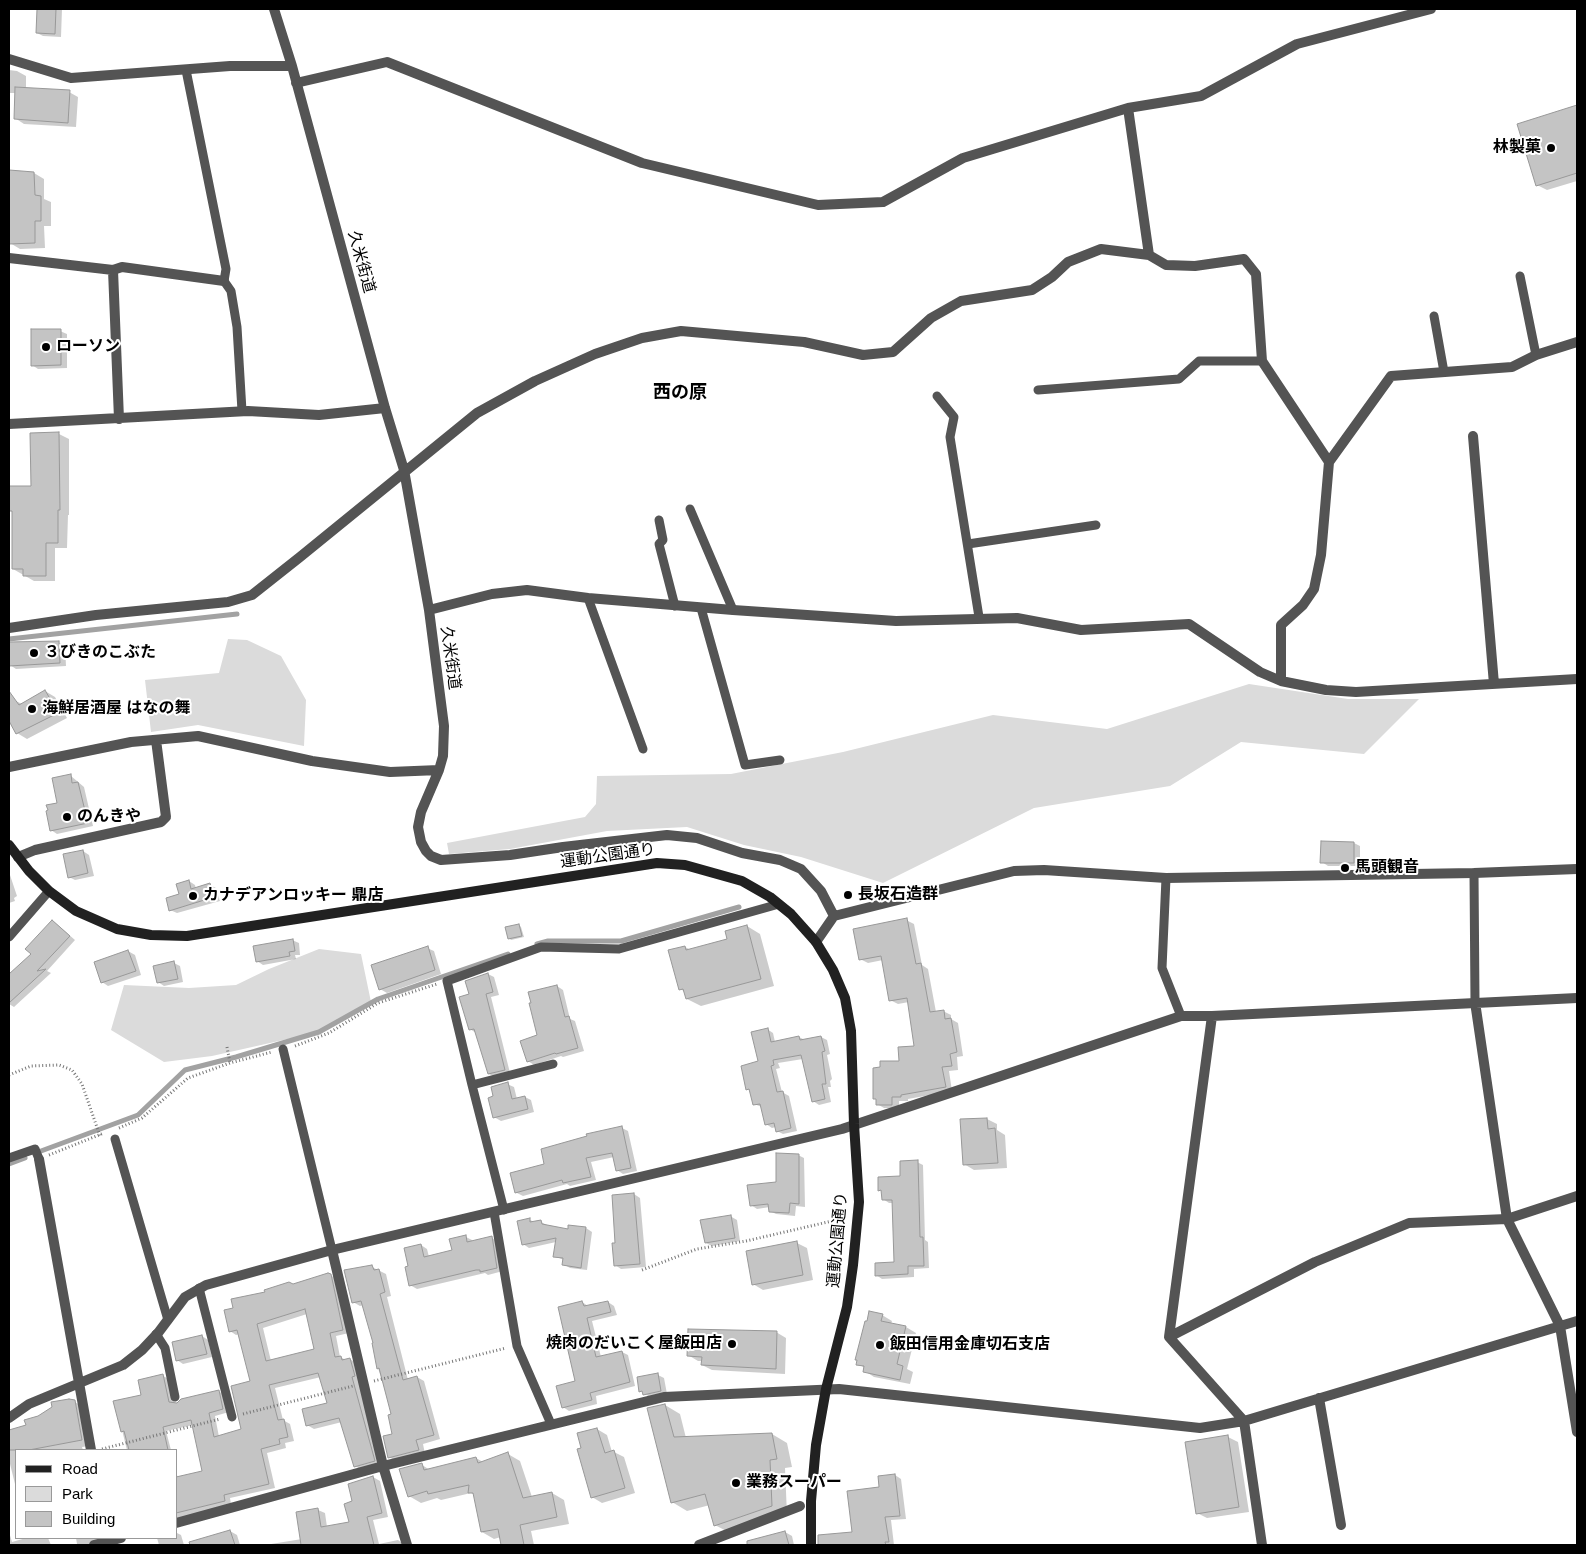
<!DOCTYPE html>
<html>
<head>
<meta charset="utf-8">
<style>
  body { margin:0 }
  #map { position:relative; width:1586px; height:1554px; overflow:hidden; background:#fff; font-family:Helvetica,sans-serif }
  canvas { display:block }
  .frame { position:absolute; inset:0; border:10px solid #000; pointer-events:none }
  .legend { position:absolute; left:15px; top:1449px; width:162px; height:90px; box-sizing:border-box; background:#fff; border:1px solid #999; margin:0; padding:6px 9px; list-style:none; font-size:15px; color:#000 }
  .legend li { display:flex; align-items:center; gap:10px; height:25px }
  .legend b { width:25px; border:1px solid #999 }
</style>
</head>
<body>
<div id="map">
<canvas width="1586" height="1554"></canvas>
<div class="frame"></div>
<ul class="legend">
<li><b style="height:6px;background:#212121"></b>Road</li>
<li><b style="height:14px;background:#dbdbdb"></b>Park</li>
<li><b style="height:14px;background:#c4c4c4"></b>Building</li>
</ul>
</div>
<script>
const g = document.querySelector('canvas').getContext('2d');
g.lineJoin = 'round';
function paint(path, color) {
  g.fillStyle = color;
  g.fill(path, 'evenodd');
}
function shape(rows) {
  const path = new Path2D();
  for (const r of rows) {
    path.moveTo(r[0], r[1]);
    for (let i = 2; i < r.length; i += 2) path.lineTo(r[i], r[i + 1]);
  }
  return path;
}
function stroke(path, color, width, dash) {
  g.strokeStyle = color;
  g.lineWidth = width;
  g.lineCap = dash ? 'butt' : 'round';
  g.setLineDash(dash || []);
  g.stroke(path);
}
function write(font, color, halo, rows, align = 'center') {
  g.font = font + ' Helvetica,"Noto Sans JP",sans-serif';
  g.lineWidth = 4;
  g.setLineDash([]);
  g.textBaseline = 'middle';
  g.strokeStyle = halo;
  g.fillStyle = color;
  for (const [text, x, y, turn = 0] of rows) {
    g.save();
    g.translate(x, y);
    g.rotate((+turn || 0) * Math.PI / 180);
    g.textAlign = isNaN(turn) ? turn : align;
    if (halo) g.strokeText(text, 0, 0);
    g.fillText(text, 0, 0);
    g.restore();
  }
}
const green = shape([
  [228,639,247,640,281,656,306,700,304,746,198,725,151,732,145,680,219,673],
  [1249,684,1348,699,1419,699,1364,754,1241,742,1170,786,1034,808,883,883,801,857,744,845,687,827,607,831,510,849,449,854,447,843,585,817,596,804,597,776,731,774,843,752,993,715,1107,729],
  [319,949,361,954,371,1002,319,1032,212,1056,164,1062,111,1030,124,985,189,988,236,985,269,969]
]);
const shadow = shape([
  [38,9,62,9,61,37,43,36,37,33],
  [9,70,17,71,26,76,26,89,69,92,78,97,76,127,24,124,15,118,16,93,9,93],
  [1577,106,1577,181,1547,190,1537,185,1518,125],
  [9,172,34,173,44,179,44,199,51,202,51,226,44,226,45,248,20,249,10,243],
  [60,331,67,334,67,368,38,369,32,365],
  [59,434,69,439,69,515,68,515,67,548,55,548,55,581,34,581,13,569,14,513,9,510,32,487],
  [58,642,65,646,66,666,16,669,10,665,9,644],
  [45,691,55,697,67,718,27,739,17,733,9,718,9,703,14,700,22,704],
  [71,776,84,787,93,826,57,834,51,830,58,804],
  [1354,843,1360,846,1360,866,1328,866,1322,862],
  [83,851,89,855,94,876,75,880,69,877],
  [9,872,17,896,14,898,15,901,9,903],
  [189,881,195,885,196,889,210,885,216,888,220,901,177,913,170,910],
  [906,920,914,924,922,965,928,969,936,1012,943,1011,951,1015,951,1019,958,1023,963,1056,957,1057,958,1070,949,1071,952,1091,908,1099,908,1101,899,1101,899,1108,884,1108,877,1104,877,1100,875,1098,900,1062,916,1047,909,1002,898,1004,890,1000,883,960,868,963,860,959],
  [53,921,75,940,47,971,51,973,14,1007,9,1004,9,972,13,972,33,954],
  [519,925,521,927,524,937,511,940,509,938],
  [747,926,760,934,774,986,701,1006,687,999,686,992,680,989,685,947,691,950,728,940],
  [292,940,299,943,300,955,295,955,296,959,263,965,257,961],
  [427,948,434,951,441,974,387,993,380,989],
  [128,951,135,955,141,975,108,986,102,982],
  [174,963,180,966,183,982,164,986,158,982],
  [488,974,494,977,499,995,491,997,510,1073,495,1077,489,1074,476,1033,470,1029,471,995],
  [557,986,563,990,570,1019,575,1021,584,1051,563,1057,561,1056,534,1065,528,1061],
  [767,1029,773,1033,775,1042,799,1037,805,1040,821,1037,827,1040,830,1054,827,1055,832,1079,830,1081,831,1087,828,1087,831,1102,819,1105,813,1101,803,1059,778,1063,780,1068,776,1069,782,1092,789,1096,797,1131,783,1134,777,1131,776,1127,772,1128,766,1124,762,1107,754,1104,751,1091,747,1089,760,1062],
  [507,1084,514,1087,517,1099,525,1097,531,1100,534,1112,501,1121,494,1117,495,1097],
  [987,1119,997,1124,997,1130,1005,1135,1007,1168,974,1170,964,1164],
  [622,1128,628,1131,637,1171,623,1174,617,1170,614,1157,591,1162,596,1180,570,1186,567,1184,523,1196,517,1193,511,1174,546,1164],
  [798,1155,804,1158,805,1207,796,1206,795,1216,776,1214,770,1211,770,1207,757,1209,751,1205,777,1183],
  [917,1162,923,1165,925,1240,928,1242,929,1268,914,1269,914,1277,882,1279,876,1275,895,1263,893,1203,889,1203,883,1199,883,1192,879,1190,902,1177],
  [634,1194,640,1198,646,1267,621,1269,615,1265,617,1244],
  [730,1216,737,1220,740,1241,712,1246,706,1243],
  [529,1219,535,1223,541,1222,547,1225,569,1230,586,1228,592,1232,587,1270,570,1268,563,1264,564,1260,554,1256,556,1242,529,1248,523,1244],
  [466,1237,472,1240,472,1242,492,1238,498,1241,503,1271,488,1275,485,1273,417,1289,410,1285,410,1267,421,1245,427,1249,429,1257,453,1251],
  [797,1243,807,1248,813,1280,763,1290,753,1284],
  [372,1267,386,1274,391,1296,387,1297,408,1380,417,1377,424,1381,440,1439,423,1444,425,1454,396,1461,389,1457,393,1435,393,1415,378,1368,375,1343,364,1305,360,1306,353,1302],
  [330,1275,337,1279,349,1333,336,1336,340,1357,346,1360,350,1359,356,1363,381,1465,362,1470,355,1466,342,1422,314,1429,307,1425,328,1404,321,1377,275,1388,283,1420,290,1424,294,1441,285,1443,286,1448,267,1453,275,1488,230,1498,231,1504,176,1525,176,1472,178,1478,203,1472,193,1425,166,1431,171,1450,127,1450,115,1402,142,1396,163,1376,169,1379,175,1404,218,1391,225,1395,229,1412,215,1416,219,1437,242,1430,252,1382,240,1334,236,1335,230,1331,235,1308,266,1293],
  [307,1314,316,1350,271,1361,263,1328],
  [582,1302,588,1306,608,1302,614,1306,617,1315,592,1321,601,1357,622,1352,628,1355,635,1386,596,1396,597,1404,569,1411,563,1407,576,1382],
  [882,1315,892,1321,891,1324,906,1327,916,1333,907,1369,913,1372,910,1384,874,1377,865,1371,865,1368,858,1364],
  [776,1332,786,1338,785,1374,712,1370,702,1365,703,1361,698,1361,688,1355],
  [202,1336,208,1340,212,1357,183,1364,177,1360],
  [658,1375,664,1378,667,1394,651,1398,641,1391],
  [74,1402,81,1405,89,1446,82,1447,83,1450,16,1450,16,1484,15,1484,9,1460,9,1431,27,1426],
  [665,1405,680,1414,686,1438,772,1434,787,1443,792,1467,785,1468,787,1515,730,1533,715,1525,710,1505,687,1511,672,1502],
  [597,1429,607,1435,612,1452,614,1452,624,1457,635,1493,602,1503,592,1497,583,1449],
  [1228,1437,1238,1442,1249,1512,1207,1518,1197,1513],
  [508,1454,520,1461,532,1497,552,1493,564,1500,569,1524,531,1531,534,1545,502,1545,501,1537,494,1539,482,1532,475,1495,471,1493,441,1500,437,1498,421,1503,409,1496,422,1465,430,1470,476,1458,483,1462],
  [895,1475,901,1479,906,1519,891,1520,894,1545,829,1545,828,1535,853,1533,880,1488],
  [373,1477,380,1481,388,1517,373,1520,379,1544,398,1540,405,1545,271,1545,271,1544,302,1539,318,1510,325,1513,327,1527,351,1523,354,1502],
  [176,1529,177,1533,181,1535,184,1545,159,1545,157,1538,176,1538],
  [230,1531,237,1535,240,1545,194,1545],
  [9,1532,12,1542,26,1538,48,1538,51,1545,9,1545],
  [785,1532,792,1536,794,1545,748,1545],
  [76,1538,98,1538,99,1542,92,1545,80,1545,77,1544]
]);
const stream = shape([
  [9,639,237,614],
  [537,944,548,941,621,941,739,907],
  [41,1151,138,1115,185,1070,236,1057,319,1032,378,999,508,954],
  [9,1164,25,1158]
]);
const building = shape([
  [37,9,56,9,55,34,36,33,37,9],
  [15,87,70,90,68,123,14,119,15,87],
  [1577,105,1577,173,1536,186,1517,124,1577,105],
  [9,170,34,172,35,195,41,196,41,221,35,221,35,243,9,244,9,170],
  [31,329,61,329,61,365,31,366,31,329],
  [59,432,60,510,58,510,58,543,46,543,46,576,23,576,23,569,12,569,12,511,9,511,9,486,31,486,30,433,59,432],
  [59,641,60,663,9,666,9,642,59,641],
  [45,690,58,713,16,734,9,721,9,691,19,705,45,690],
  [71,774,72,783,78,782,88,823,50,831,46,811,48,810,46,805,57,803,52,778,71,774],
  [1321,841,1354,842,1354,863,1320,863,1321,841],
  [83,850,88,873,68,878,63,854,83,850],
  [189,880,191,889,210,883,214,897,169,911,166,898,179,894,176,884,189,880],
  [907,918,916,964,921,963,930,1012,944,1010,945,1019,951,1018,957,1052,950,1054,952,1066,942,1067,946,1087,901,1095,901,1097,892,1097,892,1105,876,1105,876,1099,873,1099,873,1068,880,1067,880,1061,899,1061,898,1047,914,1046,907,998,889,1001,881,956,859,960,853,929,907,918],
  [52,920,70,936,37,971,46,969,9,1003,9,974,31,954,25,949,52,920],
  [519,924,522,936,508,939,505,927,519,924],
  [747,925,761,979,686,999,683,989,679,990,668,950,685,946,686,950,727,939,725,931,747,925],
  [293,939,295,951,289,952,290,956,256,962,253,946,293,939],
  [428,946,435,970,379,990,371,965,428,946],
  [128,950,136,971,101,983,94,962,128,950],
  [174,961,178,979,157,983,153,966,174,961],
  [488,973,493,992,486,994,505,1070,488,1074,474,1029,469,1030,459,997,469,994,465,981,488,973],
  [557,985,565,1017,569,1016,578,1048,556,1054,555,1053,527,1062,520,1041,537,1035,529,1003,531,1003,528,992,557,985],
  [768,1028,771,1042,799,1036,800,1040,821,1036,825,1051,822,1052,826,1084,822,1084,825,1099,812,1102,801,1055,773,1060,774,1065,771,1066,777,1092,783,1091,791,1128,776,1132,774,1123,765,1125,760,1104,753,1105,749,1089,746,1090,741,1066,758,1061,751,1032,768,1028],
  [508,1082,512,1099,525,1096,528,1109,493,1118,488,1098,493,1096,491,1087,508,1082],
  [987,1118,988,1129,995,1128,998,1163,963,1165,960,1119,987,1118],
  [622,1126,631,1168,616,1171,612,1153,586,1158,591,1177,563,1183,562,1180,515,1193,510,1173,544,1164,541,1149,587,1136,586,1134,622,1126],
  [776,1153,799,1154,799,1204,790,1203,789,1213,769,1212,768,1204,750,1206,747,1185,776,1182,776,1153],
  [918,1160,920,1237,923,1237,924,1266,908,1266,908,1274,875,1276,875,1263,894,1262,892,1200,882,1200,881,1190,878,1191,878,1177,900,1176,900,1161,918,1160],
  [634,1193,640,1264,614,1266,612,1243,615,1243,612,1195,634,1193],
  [731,1215,735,1238,705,1243,700,1220,731,1215],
  [530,1218,530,1222,541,1220,542,1224,568,1229,568,1225,586,1227,581,1268,562,1265,563,1258,553,1257,556,1238,522,1245,517,1221,530,1218],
  [466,1235,467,1242,492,1236,497,1268,480,1272,480,1270,476,1270,409,1286,405,1267,408,1266,404,1248,421,1244,424,1257,452,1250,449,1239,466,1235],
  [797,1241,803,1275,752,1285,746,1251,797,1241],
  [372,1265,374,1270,379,1269,385,1292,380,1294,403,1380,417,1376,434,1435,416,1440,419,1450,388,1458,383,1436,392,1434,388,1415,391,1414,379,1368,377,1369,372,1343,373,1343,361,1301,352,1303,344,1270,372,1265],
  [328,1273,331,1274,343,1330,330,1333,335,1357,341,1356,342,1360,350,1358,355,1376,352,1377,375,1461,354,1467,339,1418,306,1426,302,1409,327,1403,318,1373,269,1385,278,1420,284,1419,288,1437,279,1439,280,1444,261,1449,269,1484,224,1495,225,1501,176,1513,176,1477,202,1471,191,1420,163,1427,168,1450,129,1450,124,1431,121,1432,113,1401,141,1395,138,1380,163,1374,169,1402,177,1403,181,1399,219,1390,223,1409,209,1413,214,1437,241,1429,231,1386,250,1381,237,1330,229,1332,224,1310,233,1308,231,1299,265,1292,264,1290,289,1282,293,1284,328,1273],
  [305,1309,314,1349,266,1361,257,1324,305,1309],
  [582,1301,584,1306,608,1301,611,1312,587,1318,596,1357,622,1351,630,1382,590,1393,592,1400,562,1408,556,1386,575,1381,558,1307,582,1301],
  [869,1311,883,1314,881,1321,906,1326,897,1364,903,1366,900,1380,863,1372,864,1366,856,1365,857,1360,855,1360,865,1321,867,1321,869,1311],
  [688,1329,777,1331,776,1369,701,1365,702,1357,687,1356,688,1329],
  [202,1335,207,1354,176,1361,172,1342,202,1335],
  [658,1373,661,1391,643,1395,642,1391,639,1392,637,1377,658,1373],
  [69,1399,75,1400,82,1440,29,1450,9,1450,9,1430,26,1425,24,1420,38,1416,52,1407,51,1402,69,1399],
  [665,1404,674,1437,772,1433,777,1459,770,1460,772,1506,714,1526,705,1494,671,1503,647,1408,665,1404],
  [597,1428,605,1453,614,1450,625,1488,591,1498,577,1449,581,1448,577,1433,597,1428],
  [1228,1435,1239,1507,1196,1514,1185,1442,1228,1435],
  [508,1452,523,1498,552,1492,557,1517,520,1525,524,1545,501,1545,498,1529,481,1532,473,1493,468,1493,469,1485,428,1494,427,1491,408,1497,399,1469,422,1463,424,1470,476,1457,478,1463,508,1452],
  [895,1474,900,1516,885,1517,889,1542,885,1542,886,1545,818,1545,818,1535,852,1532,847,1491,879,1487,878,1476,895,1474],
  [373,1476,382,1513,367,1517,374,1545,301,1545,296,1512,318,1508,321,1527,349,1522,344,1504,352,1501,348,1484,373,1476],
  [230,1530,235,1545,190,1545,189,1542,230,1530],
  [785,1531,789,1545,747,1545,747,1541,785,1531]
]);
const path = shape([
  [295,1046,329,1033,378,1003,437,984],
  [227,1047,230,1063],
  [9,1075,31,1066,59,1065,72,1070,82,1084,100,1136],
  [119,1128,142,1118,188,1078,230,1063,272,1052],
  [49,1155,104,1133],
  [642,1270,697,1249,746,1241,845,1218],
  [374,1381,506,1348],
  [243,1414,353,1386],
  [102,1449,220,1419]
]);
const lane = shape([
  [186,70,226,269,224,281,231,291,237,327,242,411],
  [1520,276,1536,355],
  [1434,316,1444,372],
  [1038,390,1179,379,1199,361,1262,361],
  [937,396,954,417,950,437,979,617],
  [690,509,733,610],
  [659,520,663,540,659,544,675,606],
  [968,544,1096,525],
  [588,598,643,749],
  [701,608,745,765,780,760],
  [1474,873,1475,1002],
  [1166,878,1162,968,1181,1016],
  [9,937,49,891],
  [283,1049,332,1250],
  [472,1085,447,981,541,947,619,949,779,904],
  [115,1139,168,1320],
  [9,1158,35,1149,39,1159],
  [504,1210,472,1085,553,1064],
  [494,1212,517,1346,551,1424],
  [199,1288,232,1417],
  [156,1334,165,1348,175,1397]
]);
const street = shape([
  [274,9,292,66,385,408,404,470,429,610,444,726,443,756,439,770,421,812,418,827,421,842,426,851,431,856,441,860,510,855,563,847,667,835,697,838,742,853,780,860,801,869,821,891,834,916,816,942],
  [9,59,71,78,230,66,292,66],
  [296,83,387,62,642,163,818,205,883,202,963,158,1128,108,1201,96,1297,44,1431,9],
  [1128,108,1149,255],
  [9,258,113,270,122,267,224,281],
  [113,270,119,419],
  [9,424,248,411,319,415,385,408],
  [1473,436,1494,684],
  [429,610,492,594,527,590,588,598,733,610,896,621,1017,618,1081,630,1189,624,1260,672,1281,681,1326,690,1356,692,1577,679],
  [9,628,96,615,228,602,252,595,300,557,477,413,535,381,595,354,642,338,681,331,804,342,863,355,893,352,931,318,961,301,1032,290,1052,277,1068,262,1101,249,1149,255,1166,265,1195,266,1244,259,1256,274,1262,361,1329,462],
  [1281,681,1281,625,1303,605,1314,589,1321,555,1329,462,1391,376,1512,367,1536,355,1577,342],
  [9,767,131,742,198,736,312,761,390,772,439,770],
  [18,857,35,850,161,822,166,817,156,740],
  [834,916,1014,871,1044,870,1166,878,1474,873,1577,869],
  [1475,1002,1507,1219,1560,1326,1577,1432],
  [1212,1016,1169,1337,1244,1421,1262,1545],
  [39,1159,91,1450],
  [332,1250,383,1466,407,1545],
  [1169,1337,1315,1262,1409,1223,1507,1219,1577,1196],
  [1319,1398,1341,1525],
  [9,1418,29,1404,123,1365,142,1350,158,1333,185,1297,206,1285,332,1250,842,1129,1181,1016,1212,1016,1577,998],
  [176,1523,383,1466,664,1397,839,1389,1200,1428,1244,1421,1577,1321],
  [94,1545,121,1538],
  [699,1545,800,1506]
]);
const secondary = shape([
  [9,845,29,871,49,891,76,911,117,929,151,935,187,936,657,863,685,865,742,881,770,897,791,914,816,942,833,970,845,998,851,1031,854,1124,859,1202,853,1265,847,1307,826,1389,816,1445,811,1501,811,1545]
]);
const markers = [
  [1551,148,5,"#000"],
  [46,347,5,"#000"],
  [34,653,5,"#000"],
  [32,709,5,"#000"],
  [67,817,5,"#000"],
  [1345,868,5,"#000"],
  [848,895,5,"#000"],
  [193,896,5,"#000"],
  [732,1344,5,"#000"],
  [880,1345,5,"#000"],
  [736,1483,5,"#000"]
];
const poiNames = [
  ["林製菓",1541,148,"right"],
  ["ローソン",56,347],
  ["３びきのこぶた",44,653],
  ["海鮮居酒屋 はなの舞",42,709],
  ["のんきや",77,817],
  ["馬頭観音",1355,868],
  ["長坂石造群",858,895],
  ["カナデアンロッキー 鼎店",203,896],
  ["焼肉のだいこく屋飯田店",722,1344,"right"],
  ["飯田信用金庫切石支店",890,1345],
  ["業務スーパー",746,1483]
];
const streetNames = [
  ["久米街道",361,262,75],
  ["久米街道",450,658,82],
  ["運動公園通り",608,856,-8],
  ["運動公園通り",838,1240,-85]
];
const neighbourhoodNames = [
  ["西の原",680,393]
];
paint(green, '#dbdbdb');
paint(shadow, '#0003');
stroke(stream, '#a2a2a2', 5);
paint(building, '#c4c4c4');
stroke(building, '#989898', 1);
stroke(path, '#767676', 3, [1, 2.5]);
stroke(lane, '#545454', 9);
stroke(street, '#545454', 10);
stroke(secondary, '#212121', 10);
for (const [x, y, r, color] of markers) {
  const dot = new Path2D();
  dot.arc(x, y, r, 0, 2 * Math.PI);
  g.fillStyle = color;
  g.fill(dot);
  stroke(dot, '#fff', 2);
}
write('bold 16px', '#000', '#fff', poiNames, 'left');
write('16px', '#000', '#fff', streetNames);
write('bold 18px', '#000', '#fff', neighbourhoodNames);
</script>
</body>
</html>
